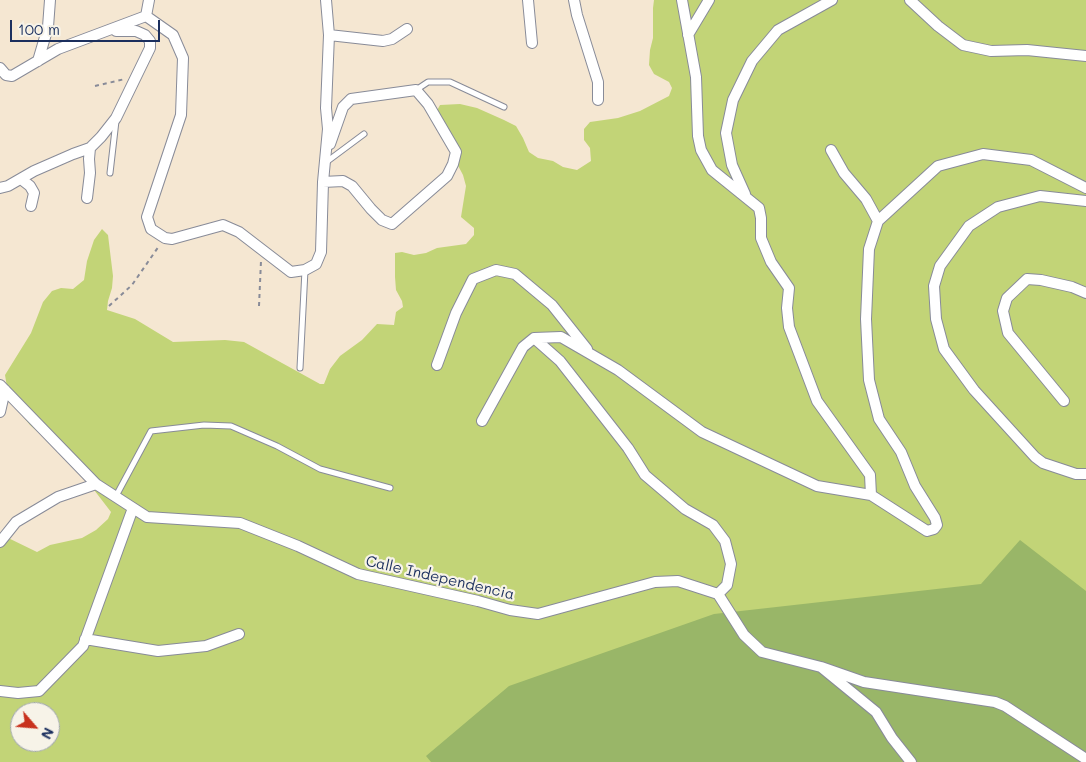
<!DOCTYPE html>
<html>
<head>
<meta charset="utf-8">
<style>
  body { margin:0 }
  #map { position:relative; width:1086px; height:762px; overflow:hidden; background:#f5e7d2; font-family:Mali,sans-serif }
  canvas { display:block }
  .north { position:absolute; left:10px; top:702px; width:50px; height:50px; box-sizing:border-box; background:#f7f3e8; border:1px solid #9fa5b1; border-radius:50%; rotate:117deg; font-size:14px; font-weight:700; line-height:20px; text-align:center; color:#1b2f5e }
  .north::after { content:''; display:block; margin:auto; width:18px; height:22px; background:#c8321e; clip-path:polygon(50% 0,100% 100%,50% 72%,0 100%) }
  .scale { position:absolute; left:10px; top:20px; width:150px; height:22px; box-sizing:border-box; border:2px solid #1b2f5e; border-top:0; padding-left:6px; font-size:15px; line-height:18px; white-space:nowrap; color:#1b2f5e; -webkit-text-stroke:4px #f7f3e8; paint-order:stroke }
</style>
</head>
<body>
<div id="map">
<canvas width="1086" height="762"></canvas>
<div class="north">N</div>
<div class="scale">100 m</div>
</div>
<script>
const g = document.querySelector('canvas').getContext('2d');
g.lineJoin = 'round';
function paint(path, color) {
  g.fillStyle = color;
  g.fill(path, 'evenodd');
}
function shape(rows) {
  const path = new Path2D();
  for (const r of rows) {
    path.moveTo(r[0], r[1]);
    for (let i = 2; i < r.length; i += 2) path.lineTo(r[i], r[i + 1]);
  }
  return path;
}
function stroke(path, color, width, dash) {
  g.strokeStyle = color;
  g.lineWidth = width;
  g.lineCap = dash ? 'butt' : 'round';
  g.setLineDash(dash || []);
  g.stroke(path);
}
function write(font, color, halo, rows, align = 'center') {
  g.font = font + ' Mali,sans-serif';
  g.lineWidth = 4.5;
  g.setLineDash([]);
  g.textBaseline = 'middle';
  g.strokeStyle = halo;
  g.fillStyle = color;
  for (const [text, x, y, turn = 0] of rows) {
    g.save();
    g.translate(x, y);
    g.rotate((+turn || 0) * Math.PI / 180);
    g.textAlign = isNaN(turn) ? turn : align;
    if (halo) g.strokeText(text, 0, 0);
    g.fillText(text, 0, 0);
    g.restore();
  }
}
const green = shape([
  [654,0,1086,0,1086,762,0,762,0,534,37,552,50,545,82,538,96,530,108,519,111,512,91,486,66,457,30,425,9,399,5,375,31,333,43,302,52,291,61,288,73,289,84,280,87,261,94,240,102,229,108,235,113,276,112,288,108,301,107,310,135,319,173,342,225,340,244,342,320,384,324,384,330,369,340,356,362,340,377,324,394,325,396,312,403,307,402,301,396,290,395,277,395,253,402,252,414,255,426,253,437,248,466,244,474,235,474,228,461,217,466,186,463,175,433,118,440,105,460,104,477,108,504,120,516,126,523,138,529,152,538,158,553,161,563,167,577,170,591,161,590,148,584,140,584,129,590,122,618,118,640,111,669,96,672,88,669,82,654,74,649,65,650,50,653,38,653,8],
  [20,712,50,712,50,742,20,742]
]);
const forest = shape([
  [1020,540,1086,591,1086,762,431,762,426,756,509,686,714,614,981,584]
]);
const path = shape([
  [95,86,125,79],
  [109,306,132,285,159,246],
  [259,306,261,261]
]);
const service = shape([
  [416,90,428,82,450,82,504,107],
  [325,163,364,134],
  [110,173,116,121],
  [300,368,305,270],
  [116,496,151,431,204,425,231,426,277,446,320,469,390,488]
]);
const minor = shape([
  [528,0,532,43],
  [574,0,577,15,598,82,598,100],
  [682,0,696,77,698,136,701,150,712,170,759,208,761,218,761,238,771,262,789,288,787,308,789,327,817,401,870,475,871,495],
  [910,0,938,26,963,45,991,51,1027,50,1086,56],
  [146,16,149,0],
  [329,35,383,41,392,39,407,29],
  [688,35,709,0],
  [38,61,48,27,50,0],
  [0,68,6,75,12,76,58,49,146,16,173,35,183,58,181,115,147,217,151,229,165,238,172,239,223,225,239,232,291,272,305,270,316,264,321,252,323,182,328,129,326,108,329,35,326,0],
  [831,150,844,173,866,199,878,221],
  [21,179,30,186,34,193,31,206],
  [323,182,343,181,352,186,371,209,382,220,392,224,447,176,453,164,456,152,428,104,416,90,351,99,343,107,330,144],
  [0,188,8,186,34,171,73,154,90,148],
  [745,194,732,165,726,133,733,100,752,61,778,30,832,0],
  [87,198,90,173,89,159,90,148,101,137,116,118,150,48,150,41,145,35,136,31,116,31],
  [1086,201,1040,196,998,207,969,226,940,266,934,286,936,319,944,349,974,390,1035,457,1043,463,1076,474,1086,474],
  [534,338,560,361,628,448,645,475,685,509,713,525,725,541,731,564,727,585,718,594],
  [437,365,456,313,473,279,496,270,515,274,552,305,587,349],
  [0,385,96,484,147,517,240,523,298,546,358,574,478,601,510,610,538,614,655,582,678,581,718,594],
  [1064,401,1008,333,1003,311,1007,298,1027,279,1041,280,1072,287,1086,293],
  [0,412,5,390],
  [482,421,523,347,534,338,561,337,618,370,702,432,817,486,871,495,927,531,934,529,937,525,935,518,915,486,901,452,879,419,869,380,866,319,869,249,878,221,938,166,983,154,1031,160,1086,188],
  [0,542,16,522,58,497,96,484],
  [718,594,744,635,762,652,821,667,876,712,892,738,911,762],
  [85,639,158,651,206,646,239,634],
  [821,667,864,682,995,702,1005,706,1086,759],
  [0,691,18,693,39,691,83,646,133,508]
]);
const streetNames = [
  ["Calle Independencia",440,578,13]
];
paint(green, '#c2d477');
paint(forest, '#99b668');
stroke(service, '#888b98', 7);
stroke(minor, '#888b98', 12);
stroke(path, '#888b98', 2, [4, 4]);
stroke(service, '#fff', 5);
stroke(minor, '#fff', 10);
write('15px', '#1b2f5e', '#f7f3e8', streetNames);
</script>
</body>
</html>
